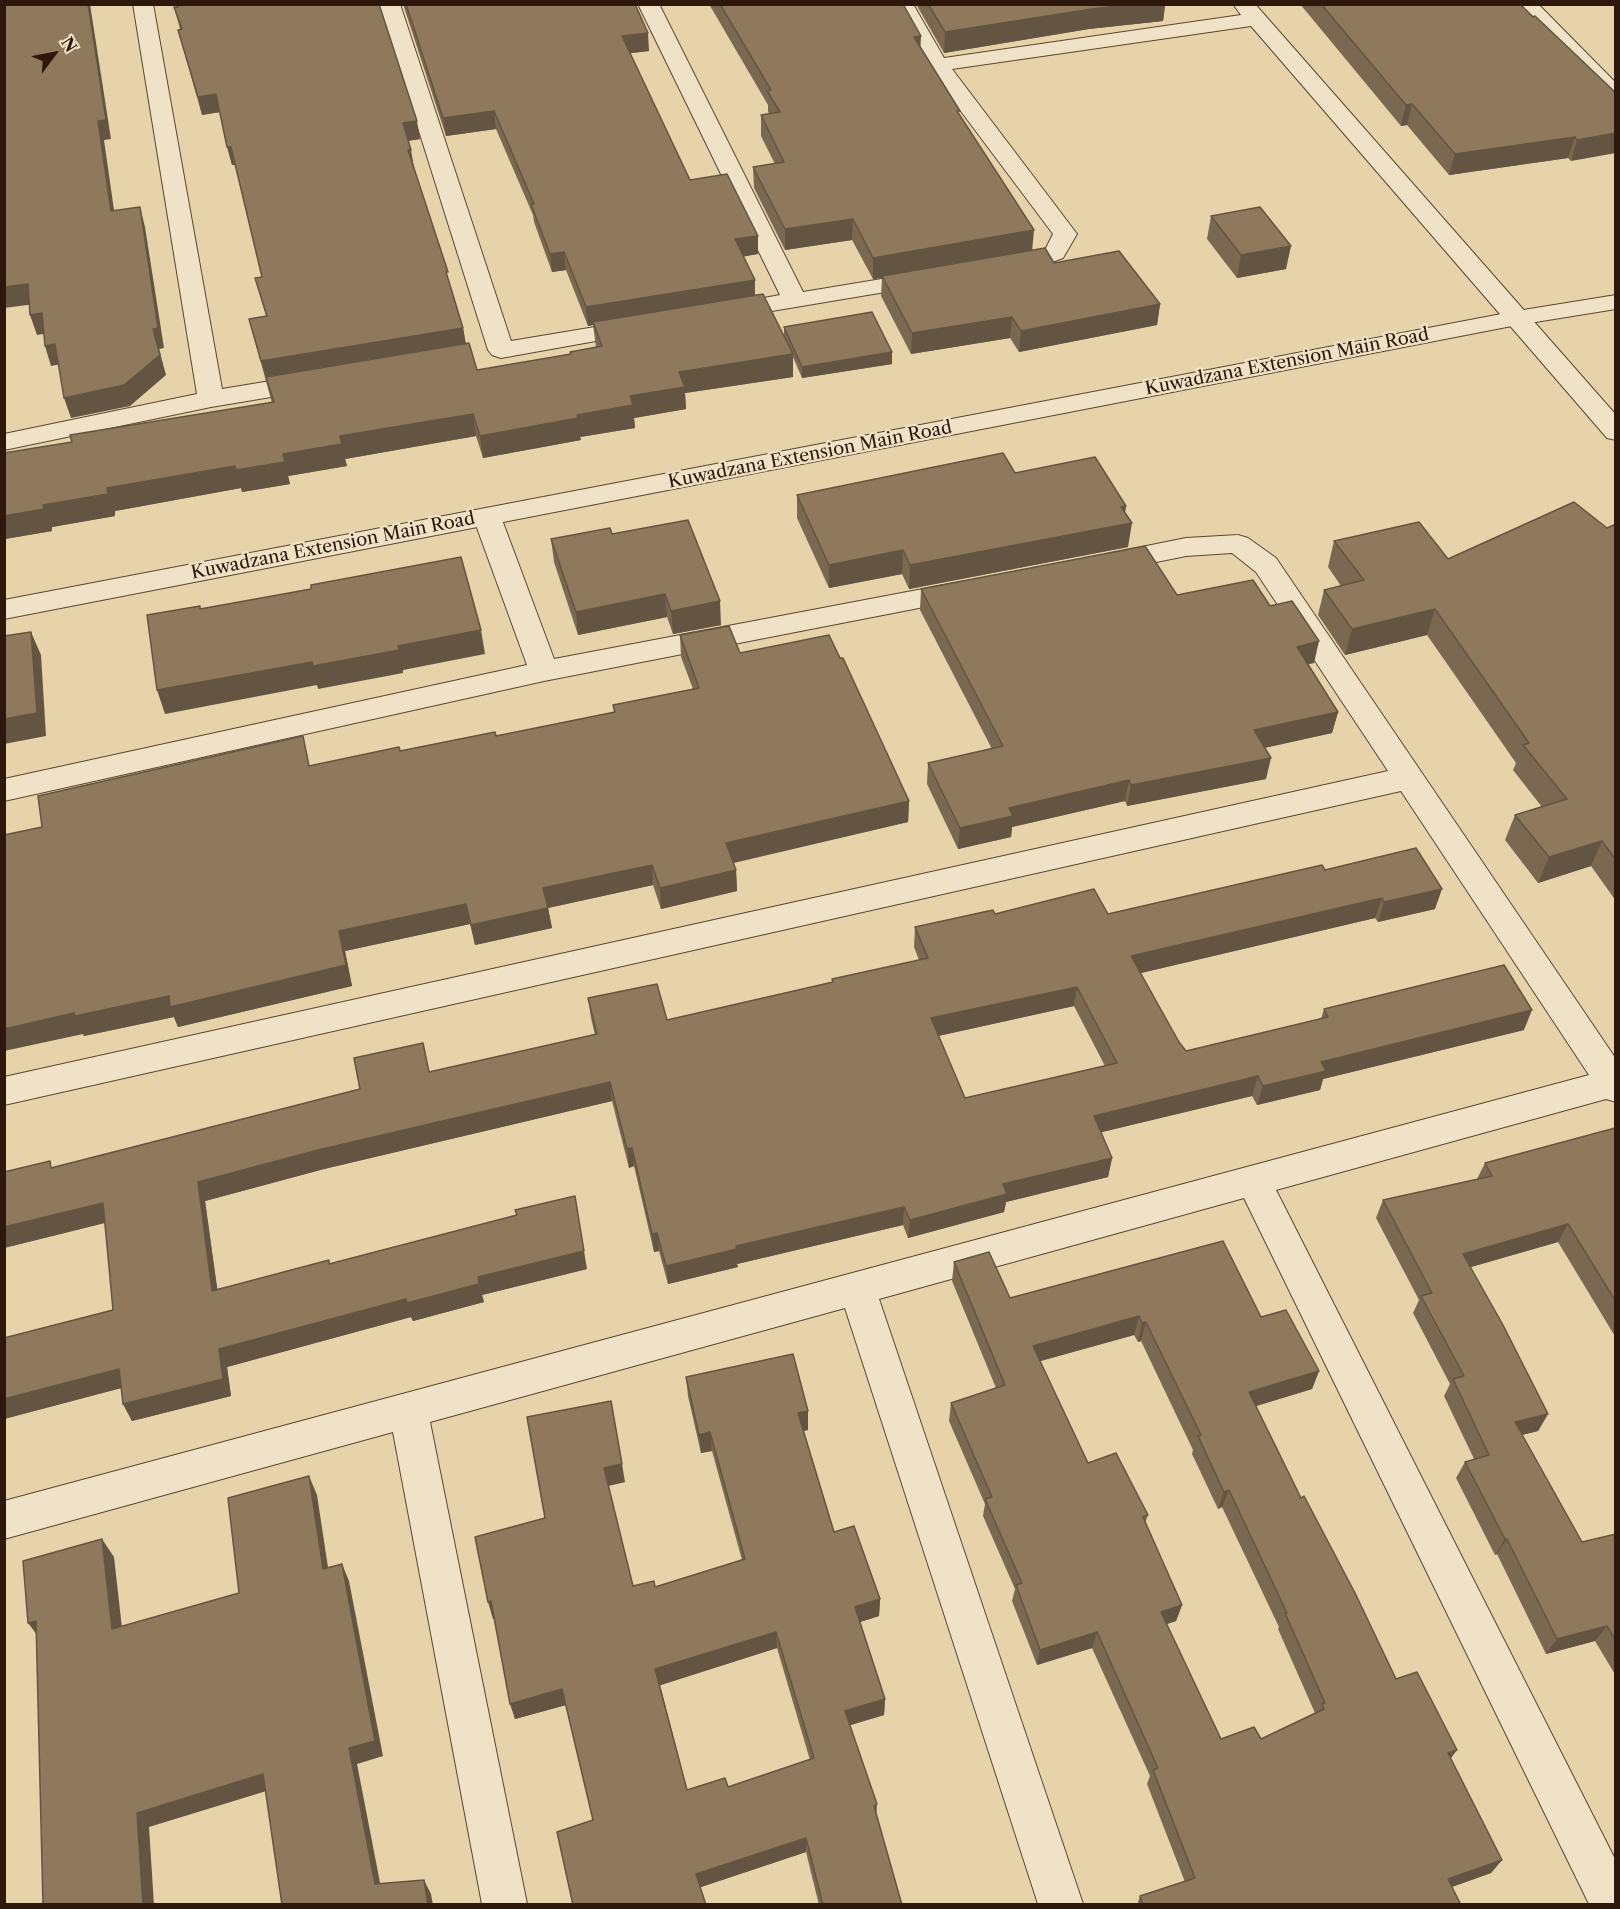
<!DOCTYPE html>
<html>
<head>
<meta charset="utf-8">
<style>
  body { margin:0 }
  #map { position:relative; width:1620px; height:1909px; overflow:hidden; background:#e7d3a9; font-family:"Libre Caslon Text",serif }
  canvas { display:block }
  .frame { position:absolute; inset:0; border:6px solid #2e170b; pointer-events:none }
  .north { position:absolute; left:24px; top:24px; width:60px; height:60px; -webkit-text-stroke:4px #efe2c7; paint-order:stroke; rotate:58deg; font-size:16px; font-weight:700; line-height:24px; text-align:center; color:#2e170b }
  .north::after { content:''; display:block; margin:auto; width:21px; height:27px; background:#2e170b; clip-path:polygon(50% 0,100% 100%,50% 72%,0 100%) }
</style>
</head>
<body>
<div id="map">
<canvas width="1620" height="1909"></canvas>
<div class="frame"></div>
<div class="north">N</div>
</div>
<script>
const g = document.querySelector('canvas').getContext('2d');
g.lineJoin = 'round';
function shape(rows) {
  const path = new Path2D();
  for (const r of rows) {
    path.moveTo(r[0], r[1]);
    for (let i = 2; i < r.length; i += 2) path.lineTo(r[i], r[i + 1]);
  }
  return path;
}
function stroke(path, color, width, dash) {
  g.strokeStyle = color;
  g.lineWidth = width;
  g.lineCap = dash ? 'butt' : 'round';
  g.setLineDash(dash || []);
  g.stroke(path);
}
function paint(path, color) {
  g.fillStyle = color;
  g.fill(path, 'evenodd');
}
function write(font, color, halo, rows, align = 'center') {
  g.font = font + ' "Libre Caslon Text",serif';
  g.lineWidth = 4.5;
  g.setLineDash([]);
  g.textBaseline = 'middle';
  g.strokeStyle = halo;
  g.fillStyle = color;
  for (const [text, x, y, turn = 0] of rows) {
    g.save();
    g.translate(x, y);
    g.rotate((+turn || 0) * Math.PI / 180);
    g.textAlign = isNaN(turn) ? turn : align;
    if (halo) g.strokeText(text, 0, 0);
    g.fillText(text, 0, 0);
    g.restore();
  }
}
const minor = shape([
  [133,4,153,4,222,389,313,374,322,377,326,382,322,387,313,390,211,407,4,450,4,434,197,394,133,4],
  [379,4,400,4,511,341,637,320,646,322,649,327,646,332,501,358,492,355,488,350,379,4],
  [638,4,659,4,803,292,924,272,933,274,936,279,933,284,724,319,715,317,712,312,715,307,780,295,638,4],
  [892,4,913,4,944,58,1241,15,1233,4,1255,4,1616,415,1616,440,1607,438,1251,26,952,69,1077,234,1063,258,1033,269,1005,273,996,271,993,266,996,261,1028,256,1046,248,1053,234,930,70,892,4],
  [1516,4,1538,4,1616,83,1616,102,1608,101,1516,4],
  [487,508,497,511,501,517,554,659,965,581,975,583,979,590,975,597,965,599,544,681,4,801,4,779,527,665,473,517,477,511,487,508],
  [1238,535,1248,538,1276,558,1616,1059,1616,1102,1606,1099,1276,1190,1616,1861,1616,1904,1589,1904,1244,1198,879,1299,1083,1904,1038,1904,845,1308,430,1422,527,1904,482,1904,393,1432,4,1539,4,1501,1589,1075,1401,791,4,1105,4,1077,1388,771,1256,572,1232,553,1186,556,1107,572,1097,569,1093,563,1097,557,1107,554,1186,538,1238,535]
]);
const tertiary = shape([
  [1616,295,1616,309,1517,325,4,619,4,600,1517,311,1616,295]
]);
const wall = shape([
  [176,4,379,4,420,139,408,141,414,168,463,328,466,344,477,370,570,354,570,352,596,347,593,325,588,326,566,270,552,272,534,222,533,215,496,129,446,136,403,4,635,4,649,51,630,53,690,180,758,254,743,256,755,280,755,296,784,337,784,327,892,364,802,378,793,357,793,377,685,393,686,409,634,418,635,428,580,437,581,440,483,458,476,436,345,459,347,466,288,476,290,484,242,492,241,488,115,511,115,516,52,527,52,531,5,539,4,453,72,442,272,403,249,319,266,316,255,278,262,277,235,165,232,165,220,112,202,115,178,30,180,29,174,7,177,7],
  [709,4,903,4,920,47,960,116,1032,251,1054,263,1160,304,1157,325,1019,352,1010,338,911,354,881,296,882,278,873,279,852,240,785,250,754,188,753,167,775,164,761,136,761,115,769,114,768,111,768,105],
  [916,4,1175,4,1165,6,1163,21,1089,29,944,53],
  [1300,4,1520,4,1616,93,1571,161,1568,158,1449,175,1407,125,1401,126],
  [1211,216,1286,269,1237,278,1207,239],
  [1015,473,1126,506,1125,512,1128,547,909,589,902,574,829,588,797,518,797,495],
  [1616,524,1616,901,1591,866,1538,883,1505,840,1515,815,1542,807,1513,770,1516,763,1427,635,1345,655,1318,615,1324,590,1341,586,1328,567,1334,541,1448,559,1607,528],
  [612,534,721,625,673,634,667,617,578,635,554,562,551,539],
  [921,589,1177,595,1270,606,1314,663,1308,664,1338,712,1332,733,1265,748,1266,779,1127,806,1125,801,1012,827,1011,837,958,849,927,784,928,763,992,749,920,610],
  [680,635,740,653,909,801,908,822,734,863,736,870,737,891,661,909,653,885,548,908,552,928,475,945,470,924,345,951,352,986,178,1027,174,1017,84,1036,83,1034,310,766,496,736,614,712,613,705,693,689,681,657],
  [1325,870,1435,909,1378,922,1375,918,1141,973,1179,1042,1186,1051,1321,1019,1324,1009,1524,1030,1323,1079,1320,1090,1257,1105,1252,1096,1101,1132,1112,1158,1108,1177,1006,1202,1004,1212,908,1238,903,1225,737,1264,738,1267,668,1284,659,1251,654,1252,634,1166,629,1168,612,1101,324,1169,205,1201,217,1289,330,1264,587,1269,482,1295,484,1302,413,1321,411,1317,227,1367,231,1396,132,1421,123,1404,121,1388,4,1419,4,1338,113,1310,105,1223,4,1248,53,1167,429,1072,595,1035,591,1018,588,998,667,1020,832,983,832,979,919,960,914,947,915,927,995,914,1108,914],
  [1074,1006,1105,1066,965,1098,938,1036],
  [1616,1129,1616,1338,1558,1242,1470,1267,1548,1414,1538,1431,1522,1435,1582,1542,1616,1534,1616,1676,1595,1641,1546,1654,1497,1554,1495,1555,1456,1478,1465,1462,1474,1459,1444,1396,1450,1384,1413,1313,1419,1300,1376,1218,1383,1200,1477,1179,1485,1163],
  [954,1262,1010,1298,1261,1317,1319,1371,1312,1389,1256,1406,1301,1498,1396,1679,1450,1758,1502,1860,1491,1873,1452,1887,1461,1905,1137,1905,1140,1896,1185,1882,1147,1784,1150,1776,1092,1648,1037,1665,1012,1601,1015,1589,983,1516,985,1504,949,1421,951,1403,996,1388,952,1281],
  [1134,1335,1138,1342,1141,1341,1193,1450,1192,1454,1218,1509,1222,1507,1279,1627,1278,1629,1315,1713,1261,1739,1221,1739,1166,1624,1176,1621,1182,1605,1145,1523,1148,1515,1088,1463,1040,1361],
  [686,1377,808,1411,808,1430,803,1431,834,1532,880,1599,879,1616,860,1622,885,1699,884,1715,850,1725,902,1905,819,1905,806,1852,701,1887,593,1820,566,1705,515,1719,494,1619,493,1619,545,1518,527,1417,625,1482,608,1486,633,1586,655,1587,742,1560,712,1451,701,1453,688,1396],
  [777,1648,810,1760,728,1787,687,1790,660,1685]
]);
const shadedWall = shape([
  [88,4,90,4,111,139,104,140,117,231,111,211,98,121],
  [1132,4,1175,4,1165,6,1163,21,1089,29,944,53,945,32,1092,9],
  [648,33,649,51,624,54,622,36],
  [921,36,920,57,914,37],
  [216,94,220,112,202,115,198,97],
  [1412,104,1407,125,1401,126,1406,105],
  [494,111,496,129,446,136,443,118],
  [417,121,420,139,406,141,403,123],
  [1616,133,1616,153,1571,161,1577,140],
  [1575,137,1568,158,1449,175,1455,154],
  [227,147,231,147,235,165,232,165],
  [408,150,411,150,414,168],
  [140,207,145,227,164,348,159,349,166,375,130,406,71,418,64,398,153,329],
  [853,219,852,240,785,250,785,229],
  [1034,230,1032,252,882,276,882,278,873,279,873,258],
  [758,236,758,254,736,258,735,239],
  [1291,246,1286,269,1237,278,1241,255],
  [564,252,566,270,552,272,550,254],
  [755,280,755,298,593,322,593,325,588,326,586,307],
  [28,284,35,304,4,308,4,287],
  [1160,304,1157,325,1019,352,1021,331],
  [42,313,49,333,37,335,30,315],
  [1012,317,1010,338,911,354,912,333],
  [463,328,466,346,266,379,261,361],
  [55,344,61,364,51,366,45,346],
  [892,352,892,364,802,378,802,367],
  [793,354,793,377,685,393,686,409,634,418,635,428,580,437,581,440,483,458,480,436,577,415,630,396,679,372],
  [473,414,476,436,345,459,347,466,288,476,290,484,242,492,241,488,115,511,115,516,52,527,52,531,5,539,4,538,4,516,43,505,107,488,283,454,340,436],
  [1126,506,1123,525,1132,523,1128,547,909,589,910,565],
  [903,550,902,574,829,588,829,565],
  [665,594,667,617,578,635,576,612],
  [720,601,721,625,673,634,671,611],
  [1435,609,1427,635,1345,655,1352,629],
  [481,630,485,654,403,670,403,673,318,689,317,685,165,714,157,690],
  [31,632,41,655,46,736,4,744,4,719],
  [1319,641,1314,663,1291,668,1297,647],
  [1338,712,1332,733,1249,751,1254,730],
  [1271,758,1266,779,1127,806,1131,785],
  [1129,780,1125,801,1012,827,1011,837,958,849,960,828,1009,808],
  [909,801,908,822,727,864,726,843],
  [1602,841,1591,866,1538,883,1549,857],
  [652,865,653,885,548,908,552,928,475,945,471,925,543,888],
  [736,870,737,891,661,909,660,888],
  [1442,889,1435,909,1378,922,1384,902],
  [1382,898,1375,918,1128,976,1131,956],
  [466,904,470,924,345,951,352,986,178,1027,174,1017,84,1036,83,1034,4,1051,4,1029,339,931],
  [1077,987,1074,1006,929,1038,931,1018],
  [1532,1010,1524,1030,1323,1079,1320,1090,1257,1105,1263,1086,1321,1062],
  [1258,1076,1252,1096,1090,1135,1094,1116],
  [610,1082,612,1101,324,1169,205,1201,220,1308,212,1291,198,1182,318,1150],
  [632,1148,634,1166,629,1168,627,1149],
  [1112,1158,1108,1177,1006,1202,1004,1212,908,1238,910,1220,1003,1184],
  [103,1203,112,1221,4,1248,4,1227],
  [904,1207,903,1225,737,1264,738,1267,668,1284,666,1266,736,1246],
  [1568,1224,1558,1242,1454,1272,1463,1254],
  [657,1233,659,1251,654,1252,652,1234],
  [584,1251,587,1269,482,1295,478,1277],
  [479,1284,484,1302,413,1321,411,1317,227,1367,231,1396,132,1421,123,1404,219,1349,406,1299],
  [1139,1316,1134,1335,1030,1364,1033,1346],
  [1146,1322,1141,1341,1138,1342,1142,1323],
  [119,1369,129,1386,4,1419,4,1399],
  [1319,1371,1312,1389,1243,1410,1249,1392],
  [808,1411,808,1430,798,1432,798,1413],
  [1548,1414,1538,1431,1505,1439,1515,1422],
  [710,1432,712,1451,701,1453,699,1435],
  [622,1464,625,1482,607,1486,604,1468],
  [309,1476,317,1495,331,1587,323,1569],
  [1229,1490,1222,1507,1218,1509,1224,1492],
  [102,1539,114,1557,124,1646,112,1629],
  [1505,1539,1507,1539,1497,1554,1495,1555],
  [342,1564,349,1581,383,1756,357,1764,383,1898,375,1884,349,1748],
  [880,1599,879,1616,854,1624,855,1607],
  [491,1601,496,1618,493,1619,488,1602],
  [1182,1605,1176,1621,1155,1628,1161,1612],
  [36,1621,41,1640,28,1623],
  [1607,1626,1595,1641,1546,1654,1557,1639],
  [776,1632,777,1648,658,1686,655,1669],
  [1097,1632,1092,1648,1037,1665,1040,1650],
  [562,1689,566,1705,515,1719,510,1704],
  [885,1699,884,1715,844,1727,845,1711],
  [1457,1750,1446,1765,1448,1753],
  [263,1774,273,1789,149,1827,154,1905,143,1905,137,1813],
  [877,1804,876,1819,874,1806],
  [806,1838,806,1852,698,1888,696,1874],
  [1502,1860,1491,1873,1437,1892,1448,1879],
  [424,1880,431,1894,433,1905,428,1905]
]);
const building = shape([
  [4,4,88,4,106,120,98,121,111,211,140,207,158,328,153,329,160,355,124,385,64,398,55,344,45,346,42,313,30,315,28,284,4,287,4,4],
  [177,4,379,4,417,121,403,123,411,150,408,150,448,272,446,272,463,328,261,361,249,319,267,316,255,278,262,277,231,147,227,147,216,94,198,97,178,30,182,29,174,7,178,7,177,4],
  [406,4,635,4,648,33,622,36,690,180,727,174,758,236,735,239,755,280,586,307,564,252,550,254,531,204,534,204,494,111,443,118,406,4],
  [720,4,903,4,921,36,914,37,960,111,957,111,1034,230,873,258,853,219,785,229,753,167,784,162,761,115,780,112,767,91,771,90,720,4],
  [928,4,1132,4,1092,9,945,32,928,4],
  [1321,4,1520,4,1533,17,1535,16,1616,93,1616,133,1577,140,1575,137,1455,154,1412,104,1406,105,1321,4],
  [1260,207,1291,246,1241,255,1211,216,1260,207],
  [1045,248,1054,263,1119,251,1160,304,1021,331,1012,317,912,333,882,276,1045,248],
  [763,294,793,354,679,372,685,387,630,396,633,405,577,415,578,418,480,436,473,414,340,436,342,444,283,454,285,462,236,470,235,466,107,488,108,494,43,505,44,509,4,516,4,453,72,442,70,435,274,402,266,377,469,343,477,370,571,354,570,352,602,346,593,322,763,294],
  [872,312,892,352,802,367,784,327,872,312],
  [1003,453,1015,473,1095,457,1126,506,1121,507,1132,523,910,565,903,550,829,565,797,495,1003,453],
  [1574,502,1607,528,1616,524,1616,860,1602,841,1549,857,1515,815,1567,799,1523,745,1529,743,1435,609,1352,629,1324,590,1364,580,1334,541,1419,522,1448,559,1574,502],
  [688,520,720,601,671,611,665,594,576,612,551,539,610,528,612,534,688,520],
  [1145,546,1177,595,1253,580,1270,606,1292,601,1319,641,1297,647,1338,712,1254,730,1271,758,1131,785,1129,780,1009,808,1013,816,960,828,928,763,1003,746,921,589,1145,546],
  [461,557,481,630,398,646,399,650,313,666,312,662,157,690,147,615,200,606,200,609,311,589,311,585,461,557],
  [729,626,740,653,829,635,840,658,843,658,909,801,726,843,736,870,660,888,652,865,543,888,548,908,471,925,466,904,339,931,346,965,170,1007,169,996,75,1016,74,1013,4,1029,4,835,42,827,38,796,303,736,309,766,399,747,400,751,495,732,496,736,615,712,613,705,699,688,680,635,729,626],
  [31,632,37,713,4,719,4,636,31,632],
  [1416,848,1442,889,1384,902,1382,898,1131,956,1179,1042,1186,1051,1328,1017,1324,1009,1504,965,1532,1010,1321,1062,1326,1071,1263,1086,1258,1076,1094,1116,1112,1158,1003,1184,1007,1194,910,1220,904,1207,736,1246,737,1249,666,1266,657,1233,652,1234,632,1148,627,1149,610,1082,318,1150,198,1182,212,1291,329,1260,329,1264,517,1215,515,1210,575,1196,584,1251,478,1277,479,1284,407,1303,406,1299,219,1349,223,1379,123,1404,119,1369,4,1399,4,1338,113,1310,103,1203,4,1227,4,1172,50,1161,51,1168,360,1089,354,1058,423,1043,429,1072,597,1034,588,998,657,984,667,1020,833,982,832,979,928,958,915,927,993,910,995,914,1094,889,1108,914,1322,865,1325,870,1416,848],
  [1077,987,1117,1063,965,1098,931,1018,1077,987],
  [1615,1128,1616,1129,1616,1302,1568,1224,1463,1254,1503,1325,1548,1414,1515,1422,1582,1542,1616,1534,1616,1641,1607,1626,1557,1639,1507,1539,1505,1539,1465,1462,1489,1455,1453,1379,1464,1376,1421,1296,1432,1293,1383,1200,1492,1176,1485,1163,1615,1128],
  [1223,1241,1261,1317,1286,1310,1319,1371,1249,1392,1301,1498,1304,1496,1355,1593,1396,1679,1417,1672,1457,1750,1448,1753,1502,1860,1448,1879,1461,1905,1143,1905,1140,1896,1195,1878,1153,1770,1158,1768,1097,1632,1040,1650,1016,1585,1022,1583,985,1499,992,1497,951,1403,1005,1385,954,1262,989,1252,1010,1298,1223,1241],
  [1139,1316,1142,1323,1146,1322,1201,1435,1198,1436,1224,1492,1229,1490,1287,1613,1285,1613,1325,1703,1322,1704,1324,1709,1261,1739,1254,1727,1221,1739,1161,1612,1182,1605,1143,1517,1148,1515,1116,1453,1088,1463,1033,1346,1139,1316],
  [793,1354,808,1411,798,1413,834,1532,854,1526,880,1599,855,1607,885,1699,845,1711,877,1804,874,1806,902,1905,823,1905,806,1838,696,1874,706,1905,573,1905,557,1832,593,1820,562,1689,510,1704,491,1601,488,1602,475,1537,545,1518,527,1417,611,1401,622,1464,604,1468,633,1586,654,1581,655,1587,745,1559,710,1432,699,1435,686,1377,793,1354],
  [776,1632,814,1758,728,1787,725,1778,687,1790,655,1669,776,1632],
  [309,1476,323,1569,342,1564,375,1741,349,1748,375,1884,424,1880,428,1905,282,1905,263,1774,137,1813,143,1905,43,1905,36,1621,28,1623,23,1561,102,1539,112,1629,239,1593,228,1498,309,1476]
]);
const streetNames = [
  ["Kuwadzana Extension Main Road",1287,362,-11],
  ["Kuwadzana Extension Main Road",810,455,-11],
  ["Kuwadzana Extension Main Road",333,546,-11]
];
stroke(minor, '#5c4632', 2);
stroke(tertiary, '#5c4632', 2);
paint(minor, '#efe2c7');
paint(tertiary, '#efe2c7');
paint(wall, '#7a6850');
paint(shadedWall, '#635541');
paint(building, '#8e795d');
stroke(building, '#635541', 1.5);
write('18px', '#2e170b', '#efe2c7', streetNames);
</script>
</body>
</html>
